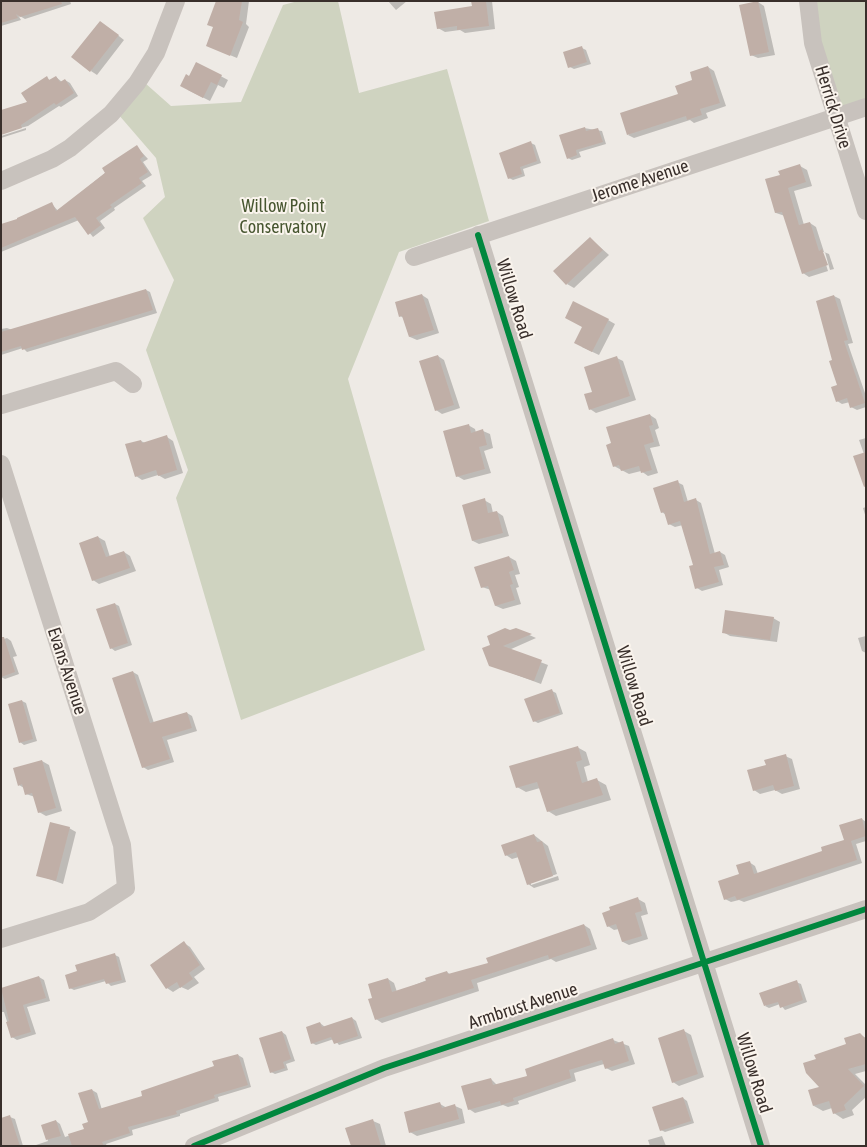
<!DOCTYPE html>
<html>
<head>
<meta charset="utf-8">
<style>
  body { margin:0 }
  #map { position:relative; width:867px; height:1147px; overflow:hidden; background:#eeeae5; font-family:"Asap Condensed",sans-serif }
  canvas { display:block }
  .frame { position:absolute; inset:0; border:2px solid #392f2b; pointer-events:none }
</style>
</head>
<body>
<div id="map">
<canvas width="867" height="1147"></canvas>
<div class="frame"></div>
</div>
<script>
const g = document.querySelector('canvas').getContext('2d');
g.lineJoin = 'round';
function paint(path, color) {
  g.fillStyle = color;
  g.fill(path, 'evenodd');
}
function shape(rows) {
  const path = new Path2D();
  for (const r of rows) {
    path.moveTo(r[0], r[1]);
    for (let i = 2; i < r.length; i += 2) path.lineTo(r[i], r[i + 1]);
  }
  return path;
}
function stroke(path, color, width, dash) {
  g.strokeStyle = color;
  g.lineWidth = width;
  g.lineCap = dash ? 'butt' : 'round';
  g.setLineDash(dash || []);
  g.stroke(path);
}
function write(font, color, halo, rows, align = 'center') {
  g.font = font + ' "Asap Condensed",sans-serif';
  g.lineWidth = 4;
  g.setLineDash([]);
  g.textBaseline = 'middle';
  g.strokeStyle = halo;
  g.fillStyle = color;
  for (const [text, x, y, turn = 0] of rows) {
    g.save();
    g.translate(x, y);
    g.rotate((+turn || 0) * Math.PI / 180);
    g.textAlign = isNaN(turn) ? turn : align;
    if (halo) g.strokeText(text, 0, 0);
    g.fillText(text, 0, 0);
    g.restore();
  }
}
const green = shape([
  [298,1,338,1,359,93,447,69,489,221,399,252,348,379,425,650,241,720,176,498,188,470,146,350,174,280,143,218,165,197,156,158,118,114,145,83,171,106,241,102,283,5],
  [811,1,866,1,866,104,837,113]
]);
const shadow = shape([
  [1,1,70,1,71,4,25,19,18,15,21,20,1,26],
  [218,1,249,1,246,24,249,27,237,58,208,46,215,27],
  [388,1,407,1,396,10],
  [473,1,492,1,495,29,465,33,460,30,445,32,438,28,473,7],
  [758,2,764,6,775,55,758,58,751,55],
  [106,26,124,40,97,75,91,71],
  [582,48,586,50,591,64,574,69,570,67],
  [196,63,228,80,224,88,218,85,210,101,188,90,189,78],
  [708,67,714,71,726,106,706,113,708,118,694,123,690,120,634,138,628,135,680,95],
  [56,77,62,82,65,80,70,83,78,96,61,107,59,106,28,126,1,133,47,78,51,81],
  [26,128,26,130,1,138,1,136],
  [584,128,602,131,606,144,579,152,581,157,572,160,568,158],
  [531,143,535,145,541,163,523,169,525,176,513,180,509,178],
  [137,147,148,159,143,162,152,175,142,181,146,186,114,208,115,210,100,221,105,228,93,237,79,220,1,252,1,226,19,220,52,204,58,211],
  [800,166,807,170,812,186,794,191,804,225,810,223,816,227,824,252,829,254,834,269,830,270,825,252,822,252,828,271,809,277,803,273,785,216,776,213,781,176],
  [590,238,609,255,574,288,567,284],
  [146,290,150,292,157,313,27,352,23,348,1,355,1,329,7,328,12,330],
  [422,295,428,299,439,333,417,340,410,337,404,318,400,316],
  [834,296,840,299,853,343,848,344,866,396,866,407,857,410,851,407,850,402,842,404,837,401,839,386],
  [608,320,615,324,599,355,582,347],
  [438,356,444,360,460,408,442,414,436,410],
  [617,358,623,361,636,400,596,413,590,409,593,392],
  [650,415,656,419,659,428,655,430,660,446,650,448,658,473,648,476,641,471,629,474,614,466],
  [468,425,475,429,476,433,483,431,490,434,493,448,484,451,491,473,464,480,457,476],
  [167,437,173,441,183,473,165,479,158,475,142,480,136,476,141,441,145,443],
  [866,438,866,482,864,454,859,440],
  [677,482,683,485,688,502,696,500,701,503,715,554,720,552,725,555,729,567,719,570,723,585,702,591,697,588,695,566,683,525,675,527,669,524,666,515,662,512],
  [484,500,491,504,493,513,497,512,503,516,509,536,479,544,473,541],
  [866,507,866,518,863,508],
  [98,537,105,541,110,557,124,552,130,556,136,571,99,584,93,580],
  [509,557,516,561,520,574,515,575,519,587,516,588,521,604,503,609,496,606,491,590,482,587],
  [115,604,119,606,132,645,115,651,111,648],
  [773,618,780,622,777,642,730,636,723,632],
  [516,629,536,638,509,650,548,665,541,684,490,665,510,632],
  [866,636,866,653,862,651,858,638],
  [7,638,11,641,17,656,13,657,19,674,5,679,1,677,1,640],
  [133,672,138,675,154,723,187,713,192,716,197,731,167,740,174,762,148,770,143,767],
  [552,691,556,693,563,714,538,723,534,721],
  [22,701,26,703,37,741,24,745,20,742],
  [577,747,586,752,590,765,584,767,588,782,597,780,606,785,611,800,556,816,548,811,540,788,526,792,517,787],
  [785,756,792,759,800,789,782,794,775,790,760,794,754,790,767,766],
  [42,761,49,765,62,811,46,816,39,812,35,797,26,794,24,788,19,785],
  [862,819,866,822,866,841,856,844,862,863,744,902,739,900,731,902,725,899,749,862,755,866,758,874,823,852,845,841],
  [69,828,76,832,63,884,38,875],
  [534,835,548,846,557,874,531,883,531,885,558,876,559,880,534,888,528,884,519,857,512,859,506,855],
  [638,899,645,903,648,914,641,916,648,939,629,945,623,942,619,929,614,930,608,926],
  [584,925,590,929,597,949,556,962,551,959,477,983,479,991,382,1023,376,1019,374,999,388,979,394,983,397,992,447,972,451,975,489,964],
  [184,943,190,947,205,969,194,977,199,983,188,990,181,987,173,992,167,988,151,965],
  [115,955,119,957,126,982,111,986,106,981,74,990,70,988,79,972],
  [39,977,44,980,50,1001,27,1007,36,1034,17,1040,12,1037,4,1012,1,1012,1,989],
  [796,982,801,984,807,1002,785,1010,780,1004,769,1008,765,1006],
  [352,1018,356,1021,362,1038,339,1045,334,1039,316,1045,312,1043,320,1023,325,1027],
  [684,1031,691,1035,704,1077,679,1086,673,1082],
  [282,1032,286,1035,295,1061,286,1064,288,1070,275,1074,271,1072],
  [860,1035,866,1038,866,1071,855,1074,866,1085,866,1097,852,1110,854,1115,843,1119,834,1113,832,1108,823,1111,814,1106,821,1088,848,1045],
  [613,1040,629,1046,635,1064,612,1071,606,1068,604,1064,574,1073,576,1081,518,1101,519,1104,508,1107,503,1105,475,1113,469,1109,491,1079,497,1085,529,1076],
  [238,1055,243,1058,251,1087,218,1097,219,1101,180,1114,180,1116,132,1130,133,1135,106,1144,107,1146,33,1146,48,1141,43,1125,56,1121,60,1124,65,1137,85,1130,89,1123,92,1090,97,1093,102,1110,144,1096,215,1067,214,1062],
  [683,1098,687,1101,694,1123,665,1132,661,1130],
  [440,1104,447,1108,455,1106,462,1109,465,1123,417,1136,410,1132],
  [10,1117,15,1119,23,1146,3,1146],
  [373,1121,380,1124,386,1146,352,1146],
  [662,1136,666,1146,650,1146,648,1140]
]);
const building = shape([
  [1,1,61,1,62,4,20,17,16,14,18,18,1,23],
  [216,1,242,1,239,20,243,22,230,56,206,46,213,27,207,25],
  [471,1,486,1,489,26,457,30,457,26,437,29,434,12,472,6],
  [758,1,769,52,750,56,739,5],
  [100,21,119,35,90,72,71,57],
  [582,46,587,62,568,68,563,52],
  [196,62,222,75,217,85,211,82,203,98,180,86,186,74,189,76],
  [708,66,720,103,700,109,702,115,687,120,686,116,627,135,620,113,678,94,675,86,692,80,690,72],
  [47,76,49,80,56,76,60,82,65,79,74,93,56,105,54,103,21,125,22,128,1,135,1,110,27,102,21,93],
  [585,127,586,131,598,128,603,142,576,150,577,155,567,159,559,135],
  [531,141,537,161,520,167,522,174,508,179,499,153],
  [137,145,144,156,140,159,148,172,139,178,142,183,110,205,112,207,96,218,101,225,88,235,75,217,1,248,1,224,17,219,17,218,52,202,56,211,105,173,102,168],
  [800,164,806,182,788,188,799,225,810,222,819,251,822,249,828,265,802,274,782,212,775,213,765,179,780,175,778,171],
  [590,237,603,250,566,285,553,271],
  [146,289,153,310,22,350,21,346,1,352,1,332],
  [422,294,434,330,409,337,402,316,399,317,395,302],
  [834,295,848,340,844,341,865,403,850,408,847,398,836,402,831,387,837,385,829,361,832,360,816,301],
  [573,301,609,319,592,352,574,343,582,327,565,318],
  [438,355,454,405,435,411,419,361],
  [617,356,630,396,589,410,584,394,592,392,584,367],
  [650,414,653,425,649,426,654,442,644,445,652,470,641,473,639,466,621,471,619,465,613,467,606,445,611,443,606,427],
  [469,424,471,433,483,429,487,445,479,447,485,469,456,477,443,431],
  [167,435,177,470,158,476,156,470,135,477,125,444,141,440,142,443],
  [866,452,866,486,864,487,853,456],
  [678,480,684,502,696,498,710,554,720,551,724,565,714,567,719,582,695,589,689,566,693,565,680,521,668,525,664,512,661,513,653,488],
  [485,498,488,513,497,511,503,533,472,541,462,505],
  [98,536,106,557,124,551,130,568,92,581,79,543],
  [509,556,514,570,509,572,513,584,510,585,515,600,495,606,488,586,481,588,474,567],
  [115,603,128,643,110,649,96,609],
  [725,610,774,617,770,640,722,633],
  [505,628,510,630,516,628,532,634,503,646,542,660,534,681,489,666,482,648,490,645,487,636],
  [1,637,4,637,15,672,1,677],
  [133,671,150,723,187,712,192,728,162,737,170,759,142,768,112,678],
  [552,689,560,713,533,722,524,699],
  [22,700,33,739,19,743,8,704],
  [578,746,582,760,576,762,582,783,597,778,603,795,547,812,537,782,516,788,509,766],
  [786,754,794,786,775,791,773,785,753,791,747,770,766,765,764,760],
  [42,760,56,808,38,813,32,793,25,795,22,784,18,786,13,768],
  [862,818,866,836,851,841,857,860,737,900,735,896,724,900,718,881,739,874,736,865,750,861,754,874,822,851,821,847,844,840,839,825],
  [50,822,70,827,56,881,36,876],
  [534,834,537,842,542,841,553,876,527,885,516,852,505,856,501,845],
  [638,897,642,911,635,913,642,936,622,942,616,924,607,927,602,913,610,910,609,907],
  [584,924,591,945,549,959,548,955,471,980,474,988,375,1020,368,999,372,998,368,984,388,978,392,992,426,981,425,978,447,971,448,974,488,963,486,958],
  [184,941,200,965,189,973,193,979,180,988,177,982,166,989,150,965],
  [115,953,122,980,106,984,104,979,69,989,65,975,77,971,75,965],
  [39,976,46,998,23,1005,31,1032,11,1038,6,1022,9,1021,1,988],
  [797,980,803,1000,780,1008,778,1002,764,1006,759,993],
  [352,1017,358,1036,334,1044,331,1037,311,1044,306,1027,320,1022,322,1027],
  [684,1029,698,1074,672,1083,658,1038],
  [282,1031,291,1059,283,1062,285,1068,270,1073,259,1038],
  [860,1033,866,1039,866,1064,848,1069,864,1086,844,1105,846,1110,833,1114,829,1101,813,1106,808,1090,819,1087,806,1073,803,1063,816,1059,814,1055,846,1044,844,1038],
  [613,1038,615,1044,623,1041,629,1061,605,1069,602,1060,569,1070,571,1078,513,1098,514,1101,501,1105,500,1101,468,1110,461,1086,491,1078,493,1085,527,1076,525,1069],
  [238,1054,248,1085,214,1095,215,1098,176,1111,177,1114,128,1127,130,1133,102,1142,104,1146,72,1146,68,1134,84,1129,82,1124,88,1122,78,1093,92,1089,99,1109,142,1096,141,1091,214,1066,212,1061],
  [683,1097,691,1121,660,1131,652,1107],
  [440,1102,442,1108,455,1104,459,1119,409,1133,404,1112],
  [10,1115,20,1146,1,1146,1,1118],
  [373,1119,381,1146,351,1146,345,1128],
  [56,1120,61,1136,46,1140,41,1125]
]);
const minor = shape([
  [808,1,813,43,866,211],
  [1,181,52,159,70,148,111,114,137,83,156,53,176,1],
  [478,235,761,1146],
  [414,257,866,107],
  [1,405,116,371,133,384],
  [1,464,122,845,126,888,89,912,1,939],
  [194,1146,384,1068,866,909]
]);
const cycleway = shape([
  [478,235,761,1146],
  [194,1146,384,1068,866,909]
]);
const streetNames = [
  ["Herrick Drive",833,107,73],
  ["Jerome Avenue",640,181,-18],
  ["Willow Road",514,299,73],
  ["Evans Avenue",67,671,72],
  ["Willow Road",634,686,73],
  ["Armbrust Avenue",523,1006,-18],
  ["Willow Road",754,1073,73]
];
const parkNames = [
  ["Willow Point",283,206],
  ["Conservatory",283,227]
];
paint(green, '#cfd3c0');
paint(shadow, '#0003');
paint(building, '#c0afa7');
stroke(minor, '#c8c2bd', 18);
stroke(cycleway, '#00873e', 6);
write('18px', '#392f2b', '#faf4ed', streetNames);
write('18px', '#475630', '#faf4ed', parkNames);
</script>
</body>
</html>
